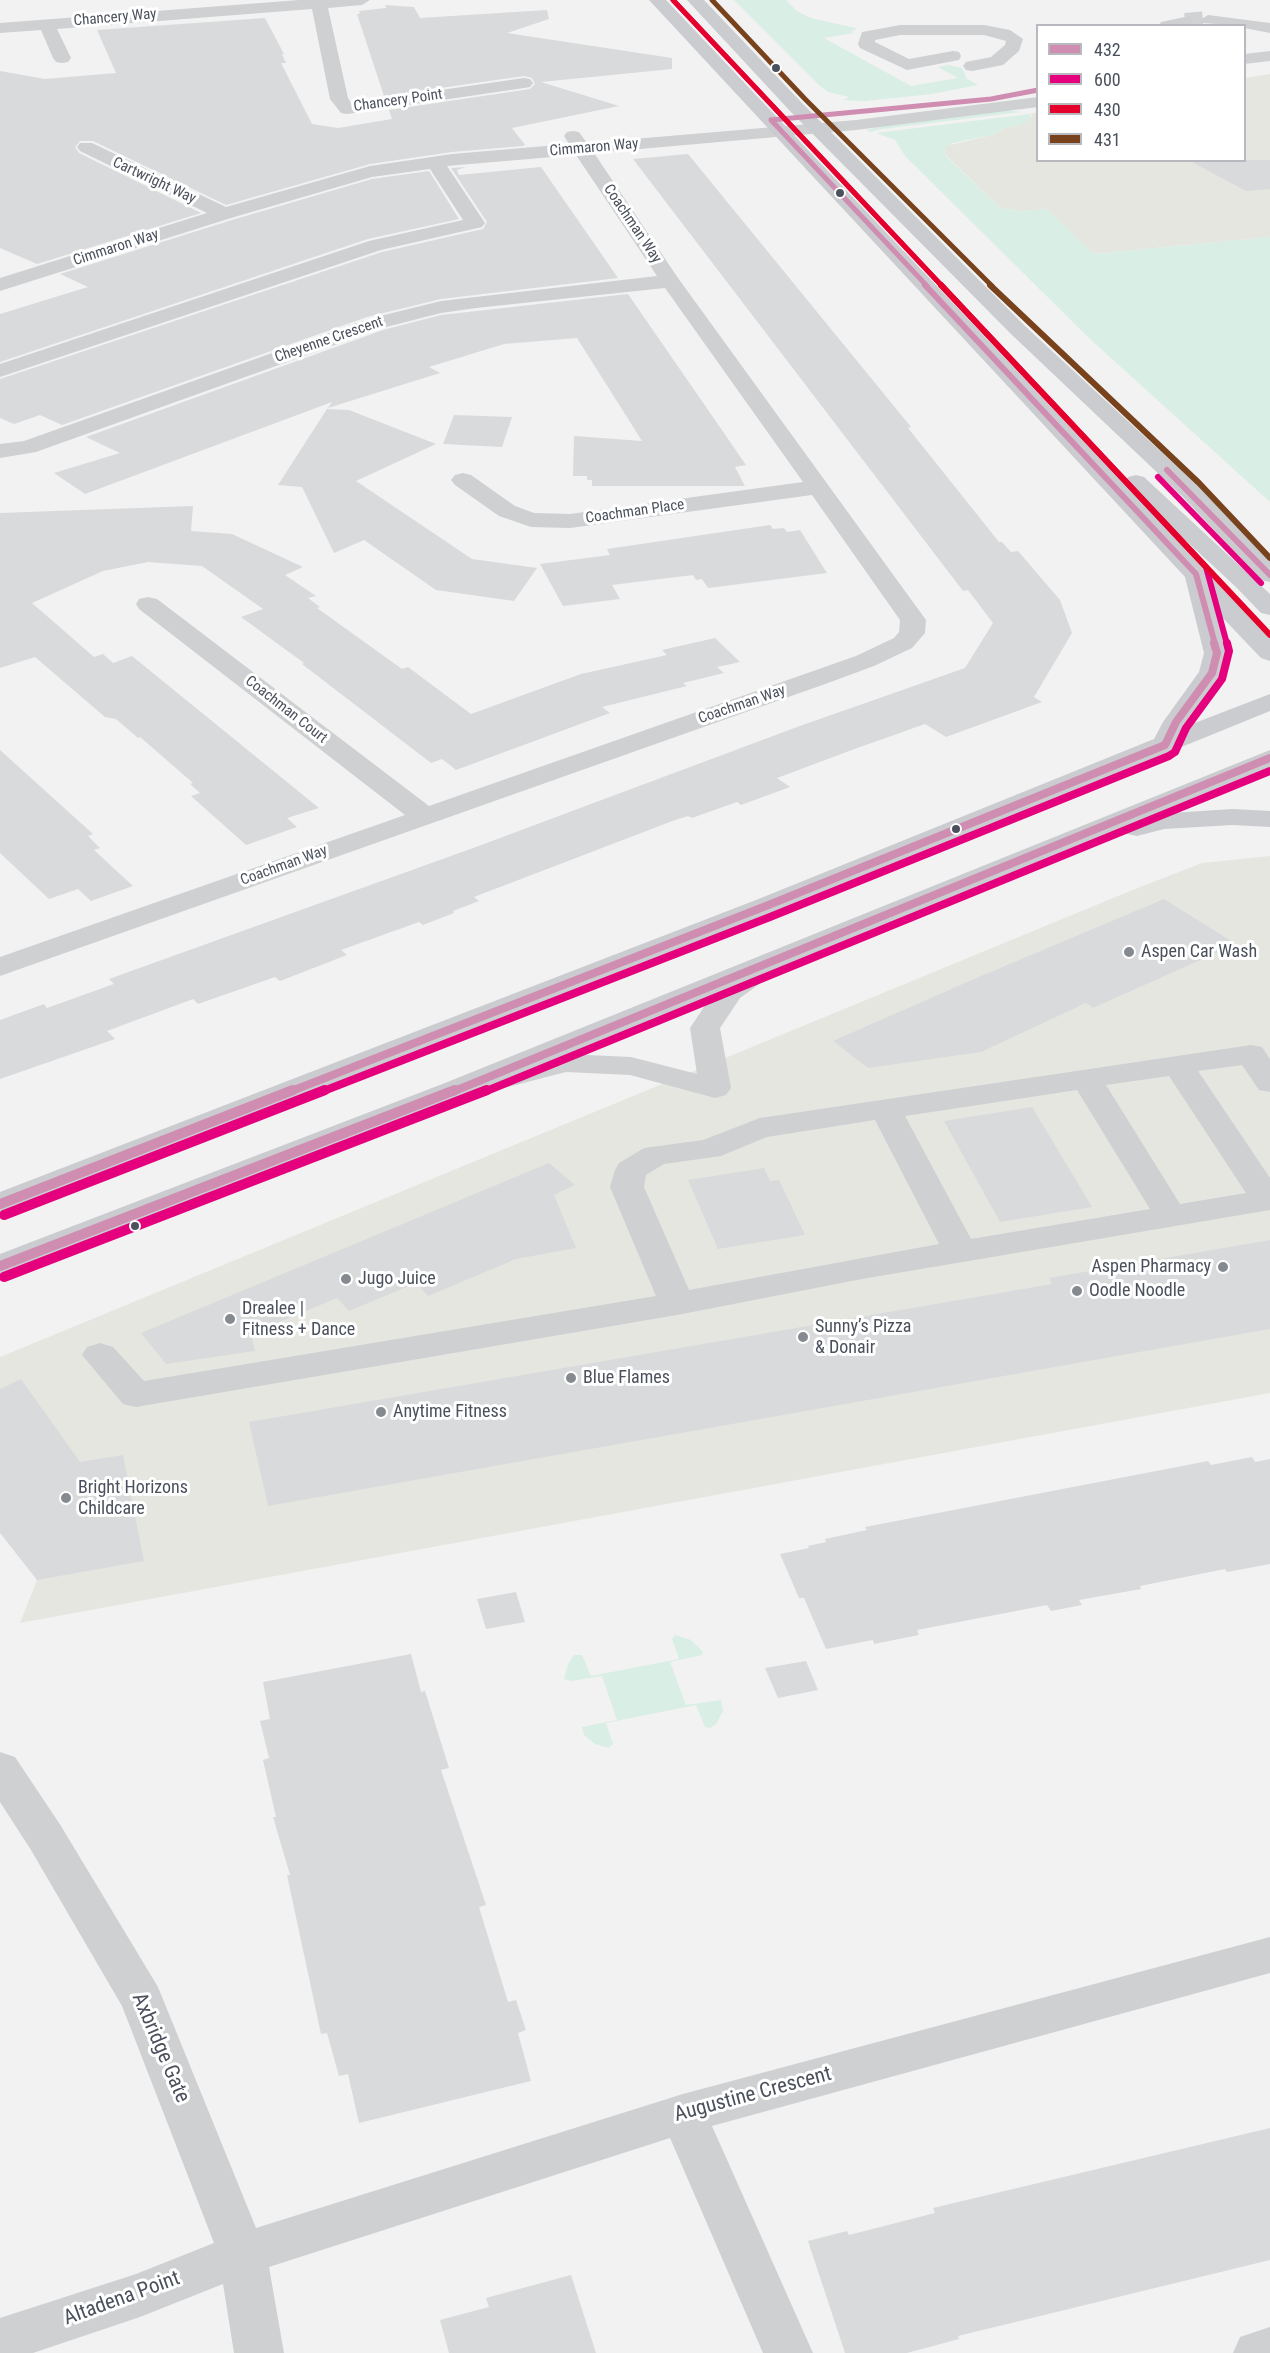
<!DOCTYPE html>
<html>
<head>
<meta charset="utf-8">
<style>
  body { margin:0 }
  #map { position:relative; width:1270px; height:2353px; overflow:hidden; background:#f2f2f2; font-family:"Roboto Condensed",sans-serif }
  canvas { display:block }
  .legend { position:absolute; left:1036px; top:24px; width:210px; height:138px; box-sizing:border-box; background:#fff; border:2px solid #b7b9be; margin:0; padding:8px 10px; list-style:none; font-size:18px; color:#4b515c }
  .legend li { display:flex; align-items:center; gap:12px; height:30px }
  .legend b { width:30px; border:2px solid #b7b9be }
</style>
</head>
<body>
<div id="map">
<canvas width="1270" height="2353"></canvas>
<ul class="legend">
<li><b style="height:8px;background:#d08db2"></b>432</li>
<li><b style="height:8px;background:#e5007d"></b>600</li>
<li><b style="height:8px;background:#e4002b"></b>430</li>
<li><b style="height:8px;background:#78431c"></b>431</li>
</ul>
</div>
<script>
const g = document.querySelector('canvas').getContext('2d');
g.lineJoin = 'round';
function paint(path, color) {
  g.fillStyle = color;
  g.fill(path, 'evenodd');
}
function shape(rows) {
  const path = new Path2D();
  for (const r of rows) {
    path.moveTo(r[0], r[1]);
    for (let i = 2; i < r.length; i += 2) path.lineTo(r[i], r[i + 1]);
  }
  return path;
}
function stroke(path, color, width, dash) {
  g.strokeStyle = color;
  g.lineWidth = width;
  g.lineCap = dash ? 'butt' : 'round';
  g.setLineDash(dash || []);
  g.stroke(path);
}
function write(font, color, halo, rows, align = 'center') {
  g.font = font + ' "Roboto Condensed",sans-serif';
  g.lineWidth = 6;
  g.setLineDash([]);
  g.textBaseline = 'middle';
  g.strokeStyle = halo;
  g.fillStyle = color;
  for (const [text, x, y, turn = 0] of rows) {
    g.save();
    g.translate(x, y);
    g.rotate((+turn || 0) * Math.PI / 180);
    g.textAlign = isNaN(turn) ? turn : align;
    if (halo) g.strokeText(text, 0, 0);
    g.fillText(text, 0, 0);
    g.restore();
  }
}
const commercial = shape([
  [1270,74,1270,237,1093,254,1047,209,1020,211,1000,208,945,154,944,149,946,146,992,135,1006,127,1018,126,1032,116,1030,114,1037,112,1038,160,1244,160,1245,78],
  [1270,856,1270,1393,20,1623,37,1580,0,1528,0,1357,1135,889,1202,863]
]);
const green = shape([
  [734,0,786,0,797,11,811,18,855,28,856,30,852,30,853,33,824,38,911,86,958,78,938,67,949,65,962,68,967,79,978,85,932,94,865,101,844,100,849,97,828,92,820,86],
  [1007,110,1021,112,882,129,871,132,866,130,883,126],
  [1030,114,1031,119,1018,126,1006,127,992,135,953,143,944,149,945,155,1000,208,1020,211,1047,209,1094,254,1270,237,1270,502,1090,339,905,156,895,140,876,133],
  [675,1635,691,1640,703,1652,702,1655,670,1662,686,1705,721,1700,723,1711,716,1724,710,1728,705,1727,696,1705,606,1723,613,1744,609,1748,595,1744,584,1735,582,1727,617,1720,602,1676,571,1681,564,1679,568,1664,574,1655,582,1655,591,1676,679,1659,672,1639]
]);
const building = shape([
  [385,5,414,7,420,18,547,10,549,19,507,33,672,58,672,69,541,82,619,106,512,128,525,145,523,146,452,152,370,164,226,205,93,141,80,141,75,147,79,153,201,213,37,264,0,248,0,71,45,79,116,73,97,30,265,18,284,54,282,54,286,63,281,63,312,124,338,128,392,119,389,110,530,89,535,84,532,78,524,76,384,96,357,14,360,14,359,11,386,8],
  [688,154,911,427,908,428,999,542,1002,542,1011,552,1018,551,1060,600,1072,633,1034,697,1042,702,946,737,925,724,849,751,777,778,790,787,741,805,737,802,692,818,688,816,675,820,474,897,479,901,453,911,454,913,423,925,419,922,341,950,347,955,280,981,275,977,198,1004,193,999,107,1031,115,1039,0,1079,0,1020,44,1004,47,1008,114,984,109,979,476,847,797,727,965,668,993,623,968,590,963,591,633,159],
  [1188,160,1270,160,1270,189,1246,191],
  [466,167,457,170,459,175,541,167,618,278,441,299,367,317,62,425,40,415,14,424,0,418,0,379,382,252,483,229,487,222,451,168],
  [429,171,459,219,368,239,0,362,0,314,88,287,60,274,232,220,372,179],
  [628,294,746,465,735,467,745,486,592,486,592,480,587,480,587,476,573,476,574,436,642,441,577,338,504,344,429,367,440,373,328,408,332,402,85,494,54,473,120,453,86,437,383,330,441,315],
  [327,409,349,410,436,444,356,481,472,559,537,568,514,601,436,590,364,540,334,553,302,487,278,485],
  [454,415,512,417,502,447,443,444],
  [193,506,191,531,232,534,303,567,285,575,316,596,308,598,320,607,317,608,402,669,408,667,471,714,581,674,667,655,662,650,715,638,740,662,717,667,724,673,683,683,687,686,602,707,610,713,456,770,442,759,431,763,302,664,304,663,241,617,263,609,202,566,148,562,103,571,32,603,94,657,103,654,113,663,132,656,319,808,287,818,297,827,246,845,191,796,200,793,190,784,193,783,140,737,138,738,116,719,105,717,35,657,0,668,0,513],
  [770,525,773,529,784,528,787,532,800,530,827,573,708,588,702,579,696,580,693,575,612,585,620,599,563,606,540,564,610,555,607,549],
  [0,750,93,834,88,836,100,848,94,850,133,886,91,901,78,889,49,899,0,853],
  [1164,899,1236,944,1093,1008,1086,1003,981,1052,868,1068,833,1041,974,979],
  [1032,1107,1092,1207,1000,1222,944,1121],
  [549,1163,575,1185,554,1195,576,1248,516,1259,428,1296,416,1283,349,1311,337,1298,251,1334,255,1351,166,1364,141,1333],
  [764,1168,770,1181,779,1180,805,1235,718,1249,688,1180],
  [1270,1240,1270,1329,268,1506,249,1422,1052,1284,1049,1278],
  [21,1379,80,1462,123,1455,144,1561,37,1580,0,1533,0,1389],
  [1252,1457,1255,1462,1270,1459,1270,1564,1227,1572,1225,1569,1140,1586,1141,1589,1079,1600,1082,1605,1051,1611,1047,1605,917,1630,919,1635,874,1644,873,1640,826,1649,804,1598,799,1598,780,1554,809,1548,808,1546,826,1542,825,1539,867,1530,865,1527,1208,1461,1211,1465],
  [516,1592,525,1622,486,1629,477,1599],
  [411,1654,421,1692,425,1691,449,1768,441,1770,486,1905,479,1907,508,2002,516,2000,526,2030,518,2033,531,2081,359,2123,348,2074,339,2076,327,2033,321,2034,287,1875,290,1875,273,1817,276,1817,263,1760,269,1758,260,1721,270,1719,263,1682],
  [806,1661,818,1690,778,1698,765,1668],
  [1270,2128,1270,2260,958,2336,959,2339,907,2353,845,2353,808,2241,847,2231,849,2235,935,2213,933,2208],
  [571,2275,596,2353,449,2353,440,2320,489,2307,486,2298]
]);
const minorTunnel = shape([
  [1185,22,1208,20]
]);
const minor = shape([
  [299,0,370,0,362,5,328,8,348,98,351,103,524,78,530,79,533,83,530,87,524,88,347,114,341,113,330,99,312,9,57,29,71,58,68,62,62,63,56,62,53,58,41,30,0,33,0,23,299,0],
  [1208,15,1270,23,1270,33,1244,28,1244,26,1202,23,1200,20,1208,15],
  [1185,17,1191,18,1193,22,1191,26,1159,26,1161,22,1185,17],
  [900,25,984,25,1010,30,1023,39,1019,51,1003,65,972,71,966,70,963,66,966,62,991,57,1005,45,1006,41,984,35,900,35,875,40,875,42,909,59,953,51,959,52,961,56,959,60,907,70,860,48,858,44,862,32,900,25],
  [1270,51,1270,61,1244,64,1244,54,1270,51],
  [1038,97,1038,107,856,130,594,153,678,278,926,620,925,633,912,648,874,666,828,683,0,976,0,957,405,815,139,609,136,604,139,599,148,597,157,599,429,806,856,656,894,638,899,632,900,620,812,495,570,528,531,527,499,516,455,485,451,480,455,475,463,473,471,475,515,506,534,513,570,514,803,482,665,288,476,308,441,313,382,328,36,452,0,458,0,444,24,441,368,319,441,301,657,276,576,155,447,166,485,223,482,227,381,250,0,377,0,364,369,241,463,220,430,169,372,177,231,218,0,291,0,278,207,213,80,151,77,147,80,143,92,143,226,207,370,166,452,154,569,144,564,136,567,132,573,131,579,132,587,143,856,120,1038,97],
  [768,955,779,958,783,964,779,970,740,998,720,1028,731,1088,726,1095,715,1098,630,1075,566,1072,481,1094,470,1091,465,1084,470,1077,566,1054,631,1057,697,1074,690,1028,718,986,757,958,768,955],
  [1251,1045,1262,1047,1270,1059,1270,1092,1259,1090,1242,1065,1198,1071,1270,1178,1270,1210,862,1279,677,1315,136,1407,123,1404,82,1355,87,1347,100,1343,113,1347,144,1381,656,1296,610,1187,615,1170,619,1163,644,1148,703,1140,760,1118,1251,1045],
  [1169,1076,1246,1193,1180,1204,1106,1085,1169,1076],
  [1077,1090,1150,1209,971,1239,905,1116,1077,1090],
  [875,1120,939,1244,689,1290,644,1187,646,1175,664,1164,721,1156,767,1137,875,1120],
  [0,1752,15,1757,61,1826,158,1987,256,2228,683,2094,1270,1937,1270,1973,712,2126,813,2353,763,2353,670,2138,269,2267,284,2353,234,2353,223,2284,140,2317,33,2353,0,2353,0,2318,136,2274,214,2243,122,2006,31,1850,0,1802,0,1752],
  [1270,2327,1270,2353,1233,2353,1240,2337,1270,2327]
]);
const major = shape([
  [649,0,666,0,1270,638,1270,661,1261,658,1219,614,1230,653,1225,673,1187,726,1270,694,1270,711,776,912,0,1214,0,1192,756,900,1154,739,1163,722,1199,672,1204,653,1185,577,649,0],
  [687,0,704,0,802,103,1025,326,1199,487,1270,561,1270,582,1261,580,1183,497,1011,334,790,111,687,0],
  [1136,475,1144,477,1270,594,1270,615,1261,613,1236,587,1128,487,1124,482,1128,477,1136,475],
  [1270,750,1270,768,1156,814,1232,809,1270,811,1270,827,1232,825,1164,829,1137,836,1127,834,1123,828,467,1097,0,1277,0,1254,445,1083,1270,750]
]);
const bus1Far3 = shape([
  [771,120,991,99,1038,90],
  [771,120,927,286]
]);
const bus1Far2 = shape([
  [925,285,1196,574,1215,644],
  [1167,470,1270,575]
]);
const bus1Far1 = shape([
  [289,1092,766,906,1165,745,1176,722,1212,673,1217,653,1214,643],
  [452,1092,1270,758]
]);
const bus1 = shape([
  [0,1204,293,1090],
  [0,1266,455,1090]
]);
const bus2Far3 = shape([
  [673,0,942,286]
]);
const bus2Far2 = shape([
  [941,285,1206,567,1227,644],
  [1158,477,1261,583]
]);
const bus2Far1 = shape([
  [321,1092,770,917,1169,756,1175,752,1186,728,1222,679,1229,651,1227,643],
  [484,1092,1270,771]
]);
const bus2 = shape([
  [4,1215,325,1090],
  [4,1277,487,1090]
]);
const bus3Far1 = shape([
  [673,0,942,286]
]);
const bus3 = shape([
  [941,285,1270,635]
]);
const bus4Far1 = shape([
  [712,0,805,99,992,286]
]);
const bus4 = shape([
  [990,285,1199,483,1270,558]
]);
const markers = [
  [776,68,5,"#4b515c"],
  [840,193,5,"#4b515c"],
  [956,829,5,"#4b515c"],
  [1129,952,6,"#858990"],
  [135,1226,5,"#4b515c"],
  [1223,1267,6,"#858990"],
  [346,1279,6,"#858990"],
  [1077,1291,6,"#858990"],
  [230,1319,6,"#858990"],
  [803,1337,6,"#858990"],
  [571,1378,6,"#858990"],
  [381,1412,6,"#858990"],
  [66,1498,6,"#858990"]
];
const farStreetnames = [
  ["Chancery Way",115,18,-5],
  ["Chancery Point",398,101,-8],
  ["Cimmaron Way",594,148,-5],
  ["Cartwright Way",154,181,25],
  ["Coachman Way",632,224,56],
  ["Cimmaron Way",116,248,-18],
  ["Cheyenne Crescent",329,340,-19],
  ["Coachman Place",635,512,-8],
  ["Coachman Way",742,705,-19],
  ["Coachman Court",286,710,38],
  ["Coachman Way",284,866,-20]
];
const poiNames = [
  ["Aspen Car Wash",1141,952],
  ["Aspen Pharmacy",1211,1267,"right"],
  ["Jugo Juice",358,1279],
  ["Oodle Noodle",1089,1291],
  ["Drealee |",242,1309],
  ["Fitness + Dance",242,1330],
  ["Sunny’s Pizza",815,1327],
  ["& Donair",815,1348],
  ["Blue Flames",583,1378],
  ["Anytime Fitness",393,1412],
  ["Bright Horizons",78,1488],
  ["Childcare",78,1509]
];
const nearStreetnames = [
  ["Axbridge Gate",160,2048,67],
  ["Augustine Crescent",753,2095,-15],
  ["Altadena Point",122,2299,-20]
];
paint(commercial, '#e6e6e1');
paint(green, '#d9eee5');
paint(building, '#d9dadc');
stroke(minorTunnel, '#d1d2d4', 18, [18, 9]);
paint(minor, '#ced0d2');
paint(major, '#cacccf');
stroke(bus1Far3, '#d08db2', 5);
stroke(bus1Far2, '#d08db2', 6);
stroke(bus1Far1, '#d08db2', 8);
stroke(bus1, '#d08db2', 10);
stroke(bus2Far3, '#e5007d', 5);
stroke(bus2Far2, '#e5007d', 6);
stroke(bus2Far1, '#e5007d', 8);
stroke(bus2, '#e5007d', 10);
stroke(bus3Far1, '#e4002b', 5);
stroke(bus3, '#e4002b', 6);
stroke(bus4Far1, '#78431c', 5);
stroke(bus4, '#78431c', 6);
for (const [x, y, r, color] of markers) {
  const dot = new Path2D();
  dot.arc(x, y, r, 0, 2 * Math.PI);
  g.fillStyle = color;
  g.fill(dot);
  stroke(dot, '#fff', 2);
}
write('15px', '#4b515c', '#fff', farStreetnames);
write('18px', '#4b515c', '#fff', poiNames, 'left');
write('21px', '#4b515c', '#fff', nearStreetnames);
</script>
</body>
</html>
